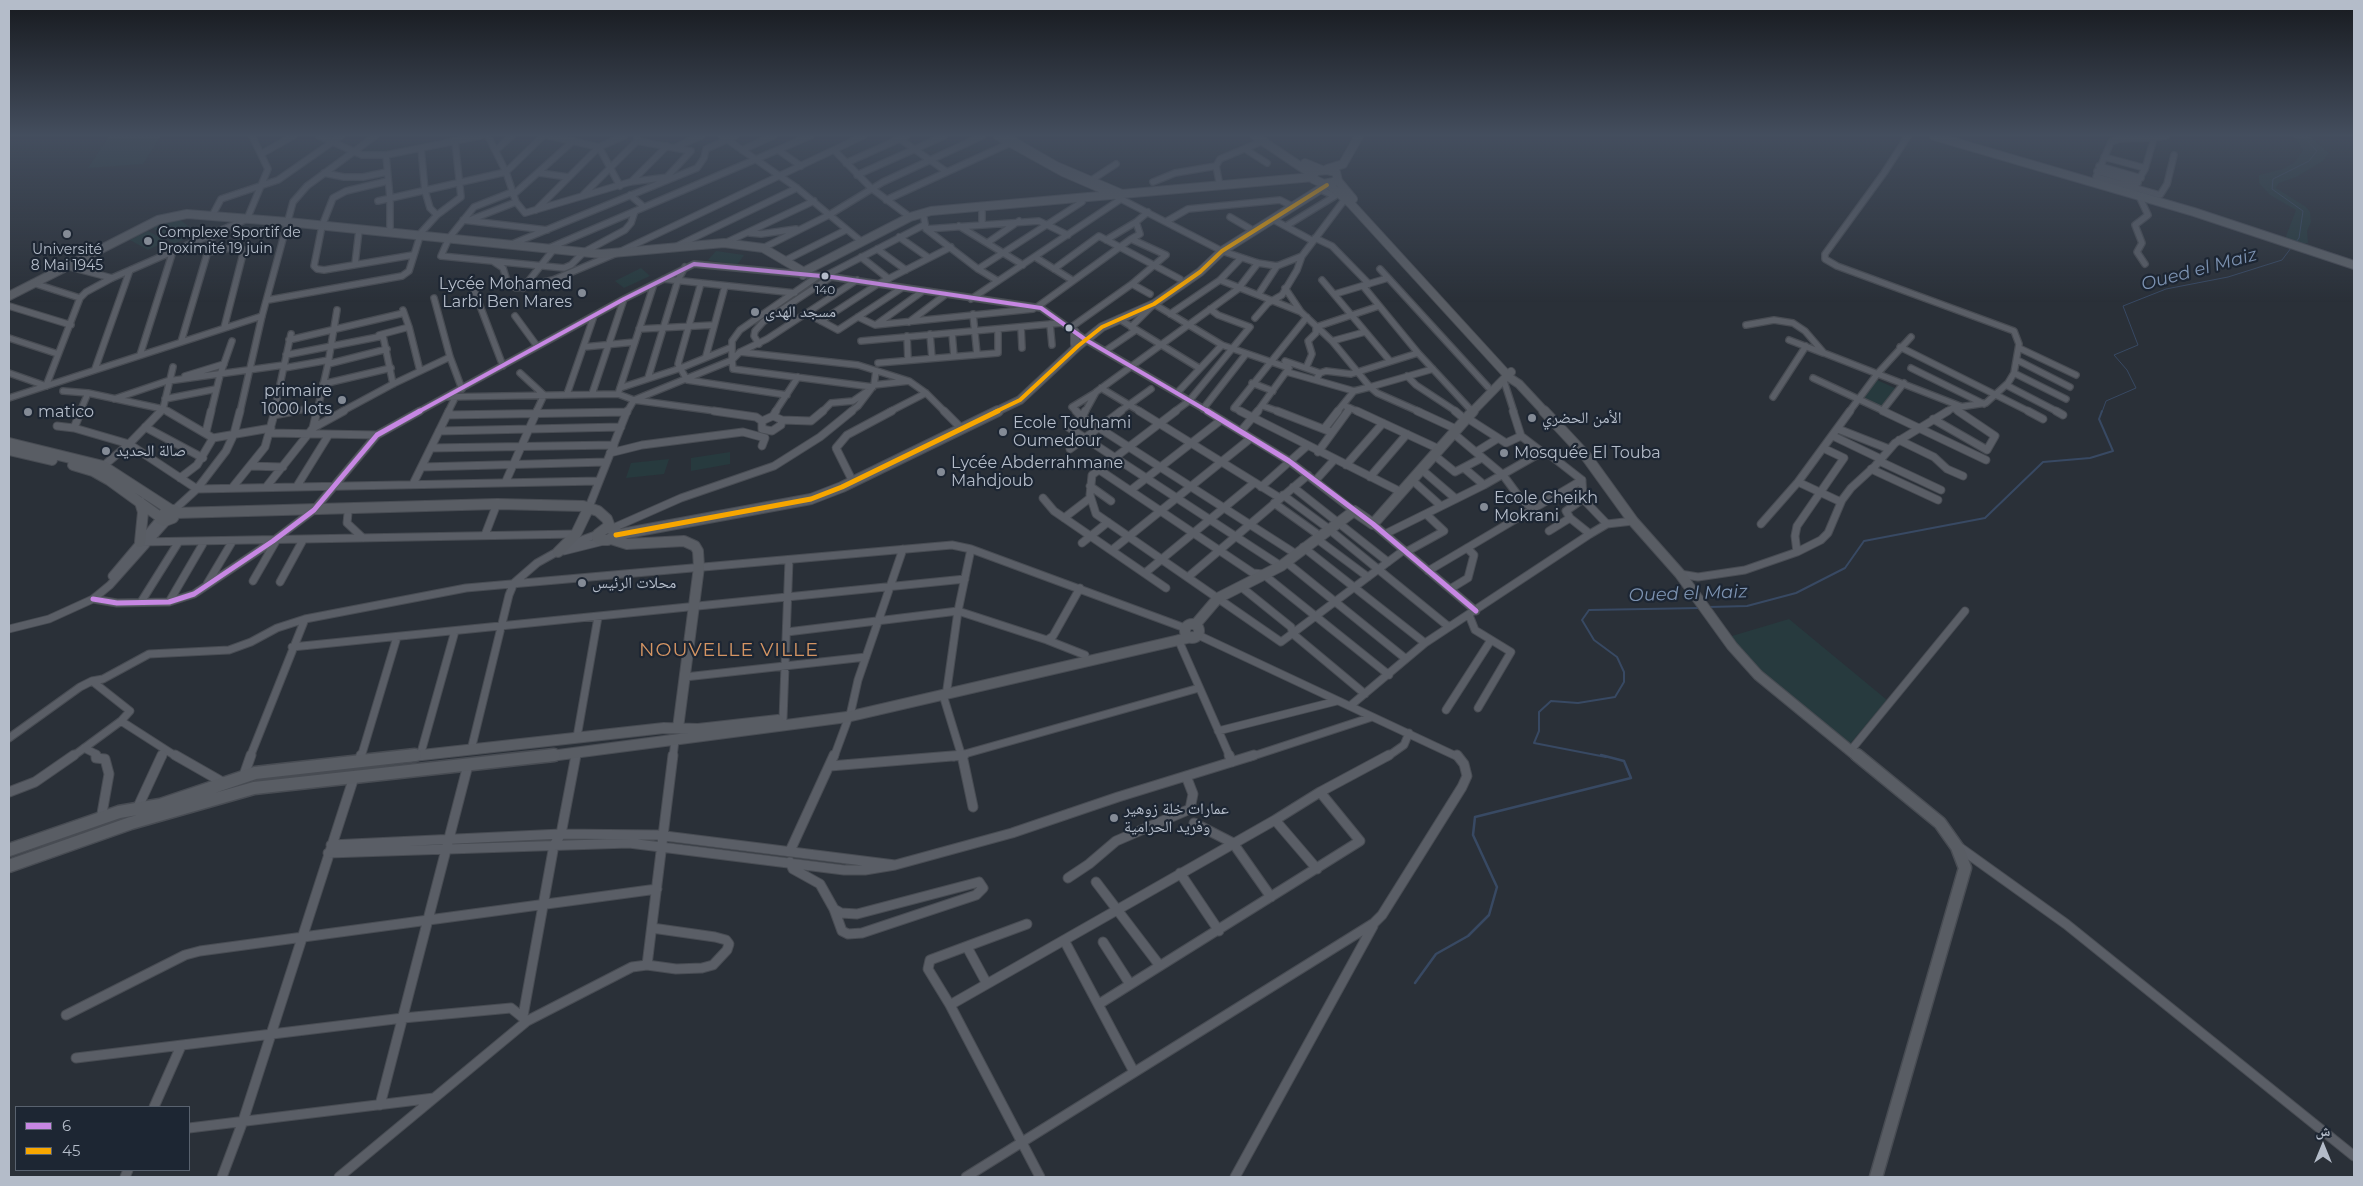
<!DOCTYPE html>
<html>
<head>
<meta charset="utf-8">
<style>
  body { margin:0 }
  #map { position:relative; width:2363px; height:1186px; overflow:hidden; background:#2a3038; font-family:Montserrat,"Noto Naskh Arabic",sans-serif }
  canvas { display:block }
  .frame { position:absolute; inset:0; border:10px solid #b4bcc9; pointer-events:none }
  .legend { position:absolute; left:15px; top:1106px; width:175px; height:65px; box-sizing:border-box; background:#1d2633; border:1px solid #59626f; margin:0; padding:6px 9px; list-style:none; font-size:15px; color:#b4bcc9 }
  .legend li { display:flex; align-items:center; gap:10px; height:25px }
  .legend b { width:25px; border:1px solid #59626f }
  .north { position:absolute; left:2298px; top:1121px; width:50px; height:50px; -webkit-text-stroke:4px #1d2633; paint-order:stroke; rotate:0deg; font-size:14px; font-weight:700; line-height:20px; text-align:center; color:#b4bcc9 }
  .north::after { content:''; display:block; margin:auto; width:18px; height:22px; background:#b4bcc9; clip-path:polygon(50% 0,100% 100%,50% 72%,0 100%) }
</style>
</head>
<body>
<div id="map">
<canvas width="2363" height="1186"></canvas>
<div class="frame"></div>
<ul class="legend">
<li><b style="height:6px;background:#c787e3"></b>6</li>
<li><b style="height:6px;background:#f7a600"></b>45</li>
</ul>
<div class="north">ش</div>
</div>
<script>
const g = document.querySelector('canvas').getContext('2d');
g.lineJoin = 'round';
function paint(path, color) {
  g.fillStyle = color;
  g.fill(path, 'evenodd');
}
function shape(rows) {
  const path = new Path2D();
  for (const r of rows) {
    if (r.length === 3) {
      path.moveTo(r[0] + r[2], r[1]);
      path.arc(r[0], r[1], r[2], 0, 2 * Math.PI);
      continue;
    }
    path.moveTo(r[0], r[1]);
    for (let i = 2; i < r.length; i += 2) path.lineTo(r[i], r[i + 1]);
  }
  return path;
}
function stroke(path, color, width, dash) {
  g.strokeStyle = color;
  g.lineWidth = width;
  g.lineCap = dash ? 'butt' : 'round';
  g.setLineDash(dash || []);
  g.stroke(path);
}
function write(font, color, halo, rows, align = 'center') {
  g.font = font + ' Montserrat,"Noto Naskh Arabic",sans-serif';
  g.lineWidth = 4.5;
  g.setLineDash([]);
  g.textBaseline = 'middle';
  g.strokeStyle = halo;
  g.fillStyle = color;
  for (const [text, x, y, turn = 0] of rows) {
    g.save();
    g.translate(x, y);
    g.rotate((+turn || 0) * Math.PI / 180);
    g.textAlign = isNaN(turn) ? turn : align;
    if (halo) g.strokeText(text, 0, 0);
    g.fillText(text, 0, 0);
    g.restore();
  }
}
const green = shape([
  [109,136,161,136,143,164,88,168],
  [2294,136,2309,136,2329,153,2323,161,2296,177,2279,183,2276,188,2306,207,2310,212,2311,222,2307,231,2308,243,2301,244,2285,239,2296,210,2270,195,2259,183,2259,175,2283,169,2295,162,2303,150],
  [176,217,198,233,174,244,153,228],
  [148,231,166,241,148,250,130,240],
  [716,251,744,255,737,265,708,260],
  [641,268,650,276,624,288,615,281],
  [1877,380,1897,389,1882,407,1862,398],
  [730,452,730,464,691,471,691,458],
  [669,459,664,474,626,478,631,463],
  [1789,619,1887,700,1849,745,1747,660,1732,636]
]);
const streamFar2 = shape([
  [2296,242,2299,238,2303,211,2272,189,2273,179,2309,161,2317,151,2303,136],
  [2102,412,2106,401,2136,388,2127,370,2114,355,2138,345,2123,306,2166,289,2228,277,2282,260,2291,248]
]);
const streamFar1 = shape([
  [1709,607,1747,606,1796,593,1845,568,1864,541,1985,518,2043,462,2090,458,2113,451,2099,419,2102,411],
  [1606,757,1534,743,1539,731,1539,712,1551,701,1578,703,1615,697,1624,682,1624,672,1617,657,1594,640,1582,620,1589,610,1700,608]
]);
const stream = shape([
  [1415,983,1436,954,1468,936,1489,915,1497,887,1473,835,1475,817,1631,778,1624,761,1601,755]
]);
const streetFar2 = shape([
  [319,136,362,155,386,155,480,136],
  [488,136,506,172,516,202,525,213,630,182,668,177],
  [549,136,599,147,620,186],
  [722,136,797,188,862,242],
  [1908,136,1884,173,1825,254,1825,259,1837,266,2014,331,2019,344,2014,373,2008,383,1986,403,1953,408,1946,412],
  [2154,138,2120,139,2111,142,2096,177,2160,195,2167,184,2174,155],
  [900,139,947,172],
  [637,141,691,151,667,177],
  [676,147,701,136],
  [421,148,425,191,430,208,437,215],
  [1245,149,1267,163],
  [496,150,512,136],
  [742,150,773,136],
  [778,150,801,166],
  [834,150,871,188,910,217],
  [261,154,293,136],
  [386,155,390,198,390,233],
  [2104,157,2145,168],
  [846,163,906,136],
  [2099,166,2141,178],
  [2097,171,2138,183],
  [324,173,344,177,363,177,387,172],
  [540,173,568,177],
  [857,175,944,136],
  [388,181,346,191,333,198,322,226,314,266,317,269,324,270,413,255],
  [1090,181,1116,164],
  [631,182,667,146],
  [1153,182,1175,173,1216,166],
  [1220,186,1216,166,1220,159,1263,141],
  [2132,191,2145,169,2154,138,2166,136],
  [512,192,474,207,449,238,441,256,564,268,571,265,584,252,625,230,631,223,635,211],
  [513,195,572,142],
  [630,195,644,207],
  [582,196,637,141,637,138],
  [2139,196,2148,215,2135,225,2142,243,2137,252,2145,264],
  [886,200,1010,143],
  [378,201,506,172,543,136],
  [536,210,599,147,624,136],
  [982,211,982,225],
  [923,213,926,229,978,269,998,281],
  [212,216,221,199,278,180,341,136],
  [1230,217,1254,231],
  [463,220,547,230],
  [470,220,516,202],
  [1274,220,1313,241],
  [1167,221,1188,209,1280,200,1292,206],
  [959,226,1023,265],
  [1286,226,1335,196,1321,190],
  [926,229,1039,221,1068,235],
  [750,233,761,234,796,229],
  [418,236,437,215,461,197,455,141],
  [899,237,929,258],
  [1315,238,1332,246,1369,284],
  [1131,239,1140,234,1136,222],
  [1106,240,1136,222,1148,212],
  [725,243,814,201],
  [987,243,1019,221],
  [512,244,697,168,704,158,706,149,735,136],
  [675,247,797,188],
  [549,248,810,136],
  [763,248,829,215,883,182,982,136],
  [877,249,906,270],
  [209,252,237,247,244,250,224,328],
  [861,257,889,279],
  [1035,257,1072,280],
  [784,261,846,230],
  [494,262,503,268,508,284,516,288,553,280,617,253,863,136],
  [355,264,359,230],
  [66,266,112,278],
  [978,269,1082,202],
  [1054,269,1099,236,1180,279],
  [1380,269,1488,387],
  [825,276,924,225],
  [664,279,795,293],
  [857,280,767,339,740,352,732,360,733,369,873,387],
  [1220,280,1301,312],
  [1322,280,1390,361],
  [33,283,80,298],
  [701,283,678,364,687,380,787,395],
  [1132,284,1150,294],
  [1363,286,1418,353,1469,408],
  [523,288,554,249],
  [1285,288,1301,312,1332,341,1370,387,1433,369],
  [474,290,503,366],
  [1335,294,1388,278],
  [1258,295,1277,266],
  [434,298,450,357,462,389],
  [971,299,1121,199,1222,251,1258,263,1277,266,1302,256,1345,199],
  [268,300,402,276,409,271,420,236],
  [9,306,71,325],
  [1037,307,1131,239,1166,255,1132,284,1070,328],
  [806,313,838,330,902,288],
  [973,314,977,354],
  [1170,314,1220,280,1241,258],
  [515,316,537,346],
  [858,317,875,325,1033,309],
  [1255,318,1268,303,1282,295,1297,270,1302,256],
  [1119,319,1199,368],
  [821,321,878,284,951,247],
  [909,322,945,295],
  [877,324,923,291],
  [1050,324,1052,345],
  [1746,325,1774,320,1793,323,1805,331,1824,353,1960,406],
  [409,327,420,371],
  [1021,327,1022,348],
  [1131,327,1154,304,1222,345,1289,368],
  [639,329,714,325],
  [952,333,954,356],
  [930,334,932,358],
  [379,335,409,327,403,310],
  [907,336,908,360],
  [9,338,58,354],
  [289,340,404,313],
  [1789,340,1823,353],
  [861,341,1062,323],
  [1332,341,1365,332],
  [181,342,213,234],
  [759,344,754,336,755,331,763,322,831,277],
  [584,347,635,342],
  [1900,347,2030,412],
  [2019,348,2076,375],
  [1105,351,1136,330],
  [740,352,858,365,909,381],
  [140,355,173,251],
  [286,355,383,336,393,384],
  [706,356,725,286],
  [2017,360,2070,387],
  [1285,361,1320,373,1317,378],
  [878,363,998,353,998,329],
  [328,364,387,349],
  [284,368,329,360],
  [1306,368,1312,354,1308,341,1316,333,1316,327,1379,306],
  [1911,368,1984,404],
  [95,369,130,270],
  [1287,372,1354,391,1370,387,1377,393,1420,412],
  [9,373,46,386,80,298,86,292,112,278,247,219,268,169,252,136],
  [520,373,544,395,536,412],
  [1320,373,1326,371,1351,374,1418,353],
  [2014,373,2066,399],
  [185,376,224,364],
  [1407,376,1416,385,1457,412],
  [648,378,678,280,685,267],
  [1813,378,1886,412],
  [168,381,284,365],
  [1504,381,1514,412],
  [1252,383,1273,391],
  [323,384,391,368],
  [874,385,909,381,926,393,945,412],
  [2006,385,2058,412],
  [620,388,681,368,732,347],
  [1101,388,1141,412],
  [63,391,88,393,80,412],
  [619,391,654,284],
  [88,393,163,409,169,412],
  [1177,393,1222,345],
  [567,394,594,316],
  [592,394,624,299],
  [446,397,618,394,634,400,723,412],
  [1773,397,1806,346],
  [9,398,262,316],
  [114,399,170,380],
  [165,399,216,389],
  [1343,405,1359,412],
  [1263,406,1280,412],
  [1953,408,1960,412],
  [1203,409,1246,354],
  [1882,411,1904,383],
  [160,412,163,409,173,367],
  [211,412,220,375,232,341],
  [240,412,262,316,293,202,307,186,375,136],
  [274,412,291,334],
  [288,412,318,407],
  [317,412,328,364,337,310],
  [341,412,393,384,450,357],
  [418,412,624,299,694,264,832,277,1041,308,1086,340,1209,412],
  [448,412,455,398],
  [599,412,627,412],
  [627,412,634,400,732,360,732,341,740,330,818,276],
  [775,412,798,377],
  [822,412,831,403,853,401,866,392],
  [850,412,858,406,874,385,876,371],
  [889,412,926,393],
  [1077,412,1072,407,1095,393],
  [1085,412,1096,392,1238,289,1258,263],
  [1119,412,1151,389],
  [1174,412,1189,401,1250,327,1218,315,1210,309],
  [1243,412,1234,408,1307,317],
  [1257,412,1289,368],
  [1337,412,1354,391],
  [1347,412,1350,408],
  [1849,412,1878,373,1911,337]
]);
const streetFar1 = shape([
  [167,411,213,438,197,465,180,478],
  [714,411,756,417,762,421],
  [944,411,962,429],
  [1076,411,1082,417,1296,554],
  [1085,411,1082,417,1068,427,1281,566],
  [1139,411,1280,498],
  [1176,411,1092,475,1090,495,1096,514,1281,642,1404,550],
  [1207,411,1289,461,1354,511],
  [1240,411,1401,492],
  [1277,411,1331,432],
  [1357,411,1439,449],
  [1417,411,1456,429],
  [1455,411,1461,416],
  [1883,411,1986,460],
  [2028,411,2043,419],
  [2056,411,2063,415],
  [274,415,295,411],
  [447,415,627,412],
  [773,416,782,420,781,425,772,431,762,429,762,421,773,416],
  [773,416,776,411],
  [1467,418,1506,443,1521,436],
  [1933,419,1987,450,1995,436,1958,411],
  [782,420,811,421,823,411],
  [57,426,74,428,129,444,197,489,599,481],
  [145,427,203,458],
  [74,428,81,411],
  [313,428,344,411],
  [1324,429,1338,411],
  [1838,429,1889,449],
  [439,431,621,427],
  [1241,431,1258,411],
  [206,432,211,411],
  [270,433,377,435],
  [1453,433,1503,475,1520,498,1533,509],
  [1833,436,1881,459],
  [213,438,271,428],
  [1899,440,1934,457,1947,469,1963,476],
  [431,448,614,445],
  [1070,449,1121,411],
  [1318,452,1348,411],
  [1476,452,1497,439],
  [610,453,642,445,743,432,765,438,762,446],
  [1434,455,1455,472,1482,458],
  [1879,461,1941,490],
  [1346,465,1383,423],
  [250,466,283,467],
  [422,467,606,462],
  [101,468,129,444,161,411],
  [1464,468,1484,485],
  [1098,469,1253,573,1263,574,1389,675],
  [1421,469,1456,499],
  [1871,469,1938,500],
  [1370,477,1407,434],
  [1412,480,1441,506],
  [1582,480,1583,499,1607,524],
  [506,481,537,411],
  [1315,481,1334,460],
  [853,482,836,448,847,435,892,411],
  [1798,482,1841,502],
  [413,484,449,411],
  [267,486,313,428,317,411],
  [297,486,328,436],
  [1090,486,1111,501],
  [1261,487,1307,446],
  [1293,487,1388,562],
  [232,488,265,447,275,411],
  [1131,490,1221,420],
  [1283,495,1325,526,1449,627],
  [1043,498,1054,511,1166,588],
  [1583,499,1566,511,1570,518,1590,534],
  [1274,503,1316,533,1317,539,1368,577],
  [589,507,627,411],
  [174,510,197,489,226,451,234,434,240,411],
  [348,513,347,523,363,538],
  [1064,518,1090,498],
  [1373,524,1476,611],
  [1761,524,1798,482,1850,411],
  [613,528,681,498,774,466,820,437,852,411],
  [1549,531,1570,518],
  [1385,534,1484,485,1542,452,1521,436,1513,411],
  [485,535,495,509],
  [140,542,576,534],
  [1082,543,1108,522],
  [1303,547,1425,643],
  [1112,550,1251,438],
  [564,551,604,541],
  [1406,552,1444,531,1426,514],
  [1797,552,1795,536,1797,526,1844,458,1823,448],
  [1286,562,1406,659],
  [1428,571,1582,480,1550,455,1542,452],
  [1145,573,1254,483],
  [1680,574,1698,577,1745,570,1797,552,1821,540,1828,533,1842,500,1851,488,1875,466,1895,443,1948,411],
  [112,576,160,519],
  [1188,577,1308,475],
  [253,581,276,541],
  [280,582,303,540],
  [207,584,232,542],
  [1240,586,1291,627,1293,634,1365,694],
  [1450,589,1468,578,1474,555,1467,548],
  [93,599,117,603,169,602,194,594,273,541,314,510,377,435,420,411],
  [141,602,178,543],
  [169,602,204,542],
  [1469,615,1475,630,1511,652,1478,708],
  [9,629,49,619,93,599,110,585,167,521],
  [787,632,958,611,1047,640,1053,636,1080,588],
  [1198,635,1458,757],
  [1178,639,1230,757],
  [1047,640,1085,655],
  [292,647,965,579],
  [685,677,866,657],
  [92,681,130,711,121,721,177,757],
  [947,689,958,611,971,549],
  [943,695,962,757],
  [1350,706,1425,643,1590,534,1607,524,1633,521],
  [1446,710,1491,640],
  [783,719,789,560],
  [1218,731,1337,701],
  [577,737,598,617],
  [9,738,80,687,92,681,103,679,149,654,229,650,251,642,277,628,305,619,466,588,952,545,971,549,1185,628],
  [84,748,96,754,96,757],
  [471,750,509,595,514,583,537,563,571,544,598,534],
  [1851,750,1965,611],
  [420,756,455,631],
  [72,757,121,721],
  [162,757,165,750],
  [250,757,305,619],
  [361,757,397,637],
  [575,757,576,753],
  [673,757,675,740],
  [834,757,851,711,858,680,903,549],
  [954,757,1199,688],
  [1250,757,1372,717],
  [1387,757,1404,745,1409,733]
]);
const street = shape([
  [96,755,96,758,105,759,109,774,101,819],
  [175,755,224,783],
  [962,755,973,807],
  [1229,755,1232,762],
  [359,762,361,755],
  [830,766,964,755],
  [243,778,251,755],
  [9,792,35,782,74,755],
  [137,809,162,755],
  [1275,820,1317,869],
  [1194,823,1233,843,1271,897],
  [1960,848,2066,924,2354,1156],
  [790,851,834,755],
  [328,853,629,843,844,870,865,870,895,865,657,835,561,834,331,845],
  [790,862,793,869,820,884,834,909],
  [895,865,1012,833,1118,797,1254,755],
  [1180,873,1219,931],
  [1068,878,1089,864,1116,841,1190,809,1193,794,1186,776],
  [979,882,983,888,976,895,862,933,848,934,842,931,834,909,841,913,857,914,979,882],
  [1096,882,1160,966],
  [1027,924,930,960,928,969,950,1005,1040,1177],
  [1064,940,1134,1072],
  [1103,942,1130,984],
  [967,947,987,984],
  [647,965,673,755],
  [1099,1004,1360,841,1320,792],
  [950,1005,1275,820,1320,792,1389,755],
  [66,1015,185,955,200,951,657,889],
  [523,1016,554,845,561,834,576,755],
  [76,1058,403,1018,511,1008,527,1021],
  [380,1105,468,765],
  [154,1107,181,1046],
  [189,1128,434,1098],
  [125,1177,128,1170],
  [222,1177,243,1121,354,777],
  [339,1177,527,1021,632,967,647,965,676,969,702,968,713,965,727,950,729,944,726,940,715,937,652,928],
  [966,1177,1374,923,1382,915,1462,787,1467,776,1464,764,1457,755],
  [1235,1177,1373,926]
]);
const secondaryFar2 = shape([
  [998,136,1063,172,1116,195],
  [1004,136,1056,166,1122,194],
  [1255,136,1313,175],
  [1305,163,1322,170],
  [1327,169,1343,164,1359,136],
  [1327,170,1336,172,1338,181,1324,184,1313,179,1313,175,1317,171,1327,170],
  [1338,181,1353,199],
  [1328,184,1350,203,1510,378,1519,384,1545,412],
  [803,275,807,270,910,217,931,211,1313,177],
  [9,296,158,220,187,214,288,222,601,254,724,243,763,248,804,272],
  [1075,332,1075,344],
  [995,412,1020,400,1078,346,1102,327,1154,304,1200,272,1222,251,1327,185],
  [1472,412,1511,372]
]);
const secondaryFar1 = shape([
  [1544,411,1586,456,1633,521,1680,574,1732,646,1758,675,1858,757],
  [9,443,103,466,171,510],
  [9,450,52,460],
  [73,465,93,471,109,480,160,517],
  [140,502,143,512,140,542],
  [174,510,176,513,173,518,165,521,160,519,165,512,174,510],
  [176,513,497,504,583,506,598,511,607,519,610,527],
  [606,528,615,529,616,535,608,540,600,540,597,537,598,534,606,528],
  [616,535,811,499,842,487,998,411],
  [611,539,627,544,684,541,695,546,698,551,699,567,678,728],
  [558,552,576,534,589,507],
  [1192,631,7],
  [1195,625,1218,598,1281,566,1354,511,1373,524,1473,411],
  [404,757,664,728,698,729,778,720],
  [543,757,847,717,1192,637]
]);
const secondary = shape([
  [1857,755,1940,823,1957,847,1965,868,1876,1177],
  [9,850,119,812,160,805,255,773,415,755],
  [9,866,131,823,254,788,554,755]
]);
const primary = shape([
  [1934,136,2194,212,2354,265]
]);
const bus1Far1 = shape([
  [418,412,624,299,694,264,832,277,1041,308,1086,340,1209,412]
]);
const bus1 = shape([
  [1207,411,1289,461,1373,524,1476,611],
  [93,599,117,603,169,602,194,594,273,541,314,510,377,435,420,411]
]);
const bus2Far1 = shape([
  [995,412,1020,400,1078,346,1102,327,1154,304,1200,272,1222,251,1327,185]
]);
const bus2 = shape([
  [616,535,811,499,842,487,998,411]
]);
const markers = [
  [67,234,5,"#848b96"],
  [148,241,5,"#848b96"],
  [825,276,4.5,"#b4bcc9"],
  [582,293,5,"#848b96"],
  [755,312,5,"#848b96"],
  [1069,328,4.5,"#b4bcc9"],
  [342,400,5,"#848b96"],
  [28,412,5,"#848b96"],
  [1532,418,5,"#848b96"],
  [1003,432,5,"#848b96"],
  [106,451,5,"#848b96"],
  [1504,453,5,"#848b96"],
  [941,472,5,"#848b96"],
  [1484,507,5,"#848b96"],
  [582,583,5,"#848b96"],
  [1114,818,5,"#848b96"]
];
const farBusnames = [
  ["140",825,290]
];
const farPoinames = [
  ["Complexe Sportif de",158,233],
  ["Proximité 19 juin",158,249],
  ["Université",67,250,"center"],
  ["8 Mai 1945",67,266,"center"]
];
const poiNames = [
  ["Lycée Mohamed",572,284,"right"],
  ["Larbi Ben Mares",572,302,"right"],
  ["مسجد الهدى",765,312],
  ["primaire",332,391,"right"],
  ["1000 lots",332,409,"right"],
  ["matico",38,412],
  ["الأمن الحضري",1542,418],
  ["Ecole Touhami",1013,423],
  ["Oumedour",1013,441],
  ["صالة الحديد",116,451],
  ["Mosquée El Touba",1514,453],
  ["Lycée Abderrahmane",951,463],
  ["Mahdjoub",951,481],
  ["Ecole Cheikh",1494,498],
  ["Mokrani",1494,516],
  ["محلات الرئيس",592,583],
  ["عمارات خلة زوهير",1124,809],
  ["وفريد الحرامية",1124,827]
];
const waterNames = [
  ["Oued el Maiz",2199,270,-15],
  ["Oued el Maiz",1688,594,-2]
];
const quarterNames = [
  ["NOUVELLE VILLE",729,650]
];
paint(green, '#273a3e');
stroke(streamFar2, '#384963', 1);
stroke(streamFar1, '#384963', 2);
stroke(stream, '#384963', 2.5);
stroke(streetFar2, '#484c53', 8);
stroke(streetFar1, '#484c53', 9);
stroke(street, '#484c53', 11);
stroke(secondaryFar2, '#484c53', 10);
stroke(secondaryFar1, '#484c53', 12);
stroke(secondary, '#484c53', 15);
stroke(primary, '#484c55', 10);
stroke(streetFar2, '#5a5e66', 5.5);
stroke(streetFar1, '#5a5e66', 7);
stroke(street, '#5a5e66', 9);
stroke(secondaryFar2, '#595d64', 8);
stroke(secondaryFar1, '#595d64', 10);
stroke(secondary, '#595d64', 12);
stroke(primary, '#5c6168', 8);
stroke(bus1Far1, '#c787e3', 4);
stroke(bus1, '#c787e3', 5);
stroke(bus2Far1, '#f7a600', 4);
stroke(bus2, '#f7a600', 5);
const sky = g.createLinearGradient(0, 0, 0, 302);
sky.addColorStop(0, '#171a1f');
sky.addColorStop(0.45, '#444e5e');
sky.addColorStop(1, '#444e5e00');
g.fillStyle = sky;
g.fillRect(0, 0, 2363, 302);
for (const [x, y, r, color] of markers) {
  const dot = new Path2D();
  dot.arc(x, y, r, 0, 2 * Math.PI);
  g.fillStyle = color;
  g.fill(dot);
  stroke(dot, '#1d2633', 2);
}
write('12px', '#b4bcc9', '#1d2633', farBusnames);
write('14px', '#b4bcc9', '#1d2633', farPoinames, 'left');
write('16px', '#b4bcc9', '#1d2633', poiNames, 'left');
write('italic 18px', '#7c92b1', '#1d2633', waterNames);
g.letterSpacing = '1px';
write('19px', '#d59563', '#1d2633', quarterNames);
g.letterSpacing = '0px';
</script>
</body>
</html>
